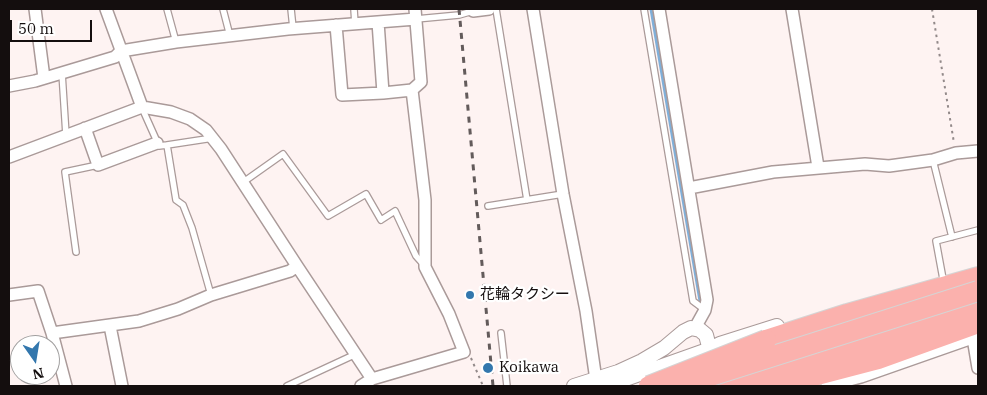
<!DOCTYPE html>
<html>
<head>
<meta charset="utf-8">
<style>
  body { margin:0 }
  #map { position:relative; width:987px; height:395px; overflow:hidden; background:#fef3f2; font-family:"IBM Plex Serif",serif }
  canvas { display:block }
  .frame { position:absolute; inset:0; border:10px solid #140e0e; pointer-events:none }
  .north { position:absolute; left:10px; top:335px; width:50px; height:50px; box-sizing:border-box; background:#fff; border:1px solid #a19f9f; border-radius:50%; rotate:167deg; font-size:14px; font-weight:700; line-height:20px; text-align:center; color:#140e0e }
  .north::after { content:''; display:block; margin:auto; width:18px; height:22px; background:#3377ad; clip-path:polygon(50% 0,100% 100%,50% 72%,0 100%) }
  .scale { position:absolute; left:10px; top:20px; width:82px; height:22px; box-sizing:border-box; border:2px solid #140e0e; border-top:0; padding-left:6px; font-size:15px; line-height:18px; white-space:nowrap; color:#140e0e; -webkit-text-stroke:4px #fff; paint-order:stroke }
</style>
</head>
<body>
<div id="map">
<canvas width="987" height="395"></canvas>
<div class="frame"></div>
<div class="north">N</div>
<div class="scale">50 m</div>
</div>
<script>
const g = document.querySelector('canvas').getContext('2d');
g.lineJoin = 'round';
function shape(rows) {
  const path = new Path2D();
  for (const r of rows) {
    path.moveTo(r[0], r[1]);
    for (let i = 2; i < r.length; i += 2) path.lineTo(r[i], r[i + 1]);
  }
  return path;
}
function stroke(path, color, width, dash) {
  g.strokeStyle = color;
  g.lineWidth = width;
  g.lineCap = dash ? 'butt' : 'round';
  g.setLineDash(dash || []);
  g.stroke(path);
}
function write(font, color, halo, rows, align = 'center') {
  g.font = font + ' "IBM Plex Serif","Noto Sans JP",serif';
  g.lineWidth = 4.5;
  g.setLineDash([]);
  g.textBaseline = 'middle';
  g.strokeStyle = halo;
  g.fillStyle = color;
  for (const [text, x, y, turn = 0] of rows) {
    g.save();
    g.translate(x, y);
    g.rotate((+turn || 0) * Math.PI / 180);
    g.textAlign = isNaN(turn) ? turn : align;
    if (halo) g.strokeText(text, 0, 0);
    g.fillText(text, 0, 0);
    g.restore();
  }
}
const stream = shape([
  [651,9,700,301]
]);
const path = shape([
  [932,9,954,143],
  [471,358,483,386]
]);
const service = shape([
  [167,9,176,42],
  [223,9,230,36],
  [291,9,293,28],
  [354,9,355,24],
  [496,9,527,200],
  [644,9,693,301,705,310],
  [416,19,459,15,473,11],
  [62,73,66,135],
  [142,108,159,146,167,145,176,200,183,205,192,228,211,295],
  [167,145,213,138],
  [933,160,952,237],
  [242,183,283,154,328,216,366,194,381,220,395,211,416,256,424,265],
  [488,206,563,194],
  [76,252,65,172,98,165],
  [943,279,936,241,978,230],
  [501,333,507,386],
  [287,386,356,354]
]);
const minor = shape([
  [35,9,44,78],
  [106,9,142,107],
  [533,9,563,194,586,311,596,380],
  [659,9,707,300,705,310,695,328],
  [792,9,818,167],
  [473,11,489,9],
  [378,22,383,93],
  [336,25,342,95,383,93,412,90],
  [9,86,35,81,115,57,121,51,176,42,288,29,416,19],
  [85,128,98,165,157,143],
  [9,157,142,107,171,112,190,119,206,130,221,149,297,266,372,379,361,386],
  [689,188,773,172,865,164,889,166,933,160,956,153,978,151],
  [9,295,38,291,52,333,66,386],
  [110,326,122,386],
  [52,333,139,321,178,309,211,295,290,271,297,266],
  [973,338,978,368],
  [372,379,464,352,449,314,425,267,425,200,412,90,421,82,415,9],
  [827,386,861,377,978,336]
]);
const tertiary = shape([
  [574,386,618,372,642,361,664,348,683,332,691,328,700,330,706,335,719,386],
  [606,386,710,349,720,344,777,326]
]);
const motorway = shape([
  [766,340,847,314,978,277],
  [729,386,978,309],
  [775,386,878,359,978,323]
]);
const rail = shape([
  [459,9,493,386]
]);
const motorwayBridge = shape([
  [649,386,766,340],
  [679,386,978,291]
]);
const markers = [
  [470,295,5,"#3377ad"],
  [488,368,6,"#3377ad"]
];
const poiNames = [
  ["花輪タクシー",480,295],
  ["Koikawa",499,368]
];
stroke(stream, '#7fafd9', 3);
stroke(service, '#aa9a99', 8);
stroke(minor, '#aa9a99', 14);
stroke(tertiary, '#aa9a99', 16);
stroke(motorway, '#d5d4d4', 22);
stroke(path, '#928989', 2, [2.5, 4]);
stroke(service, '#fff', 5.5);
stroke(minor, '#fff', 11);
stroke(tertiary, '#fff', 14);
stroke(motorway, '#fbb1ad', 20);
stroke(rail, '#635b5b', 3, [6, 6]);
stroke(motorwayBridge, '#d5d4d4', 22, []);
stroke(motorwayBridge, '#fbb1ad', 20);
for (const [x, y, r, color] of markers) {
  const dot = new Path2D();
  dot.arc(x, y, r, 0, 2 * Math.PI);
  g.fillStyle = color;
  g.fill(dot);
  stroke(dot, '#fff', 2);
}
write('15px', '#140e0e', '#fff', poiNames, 'left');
</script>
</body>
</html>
